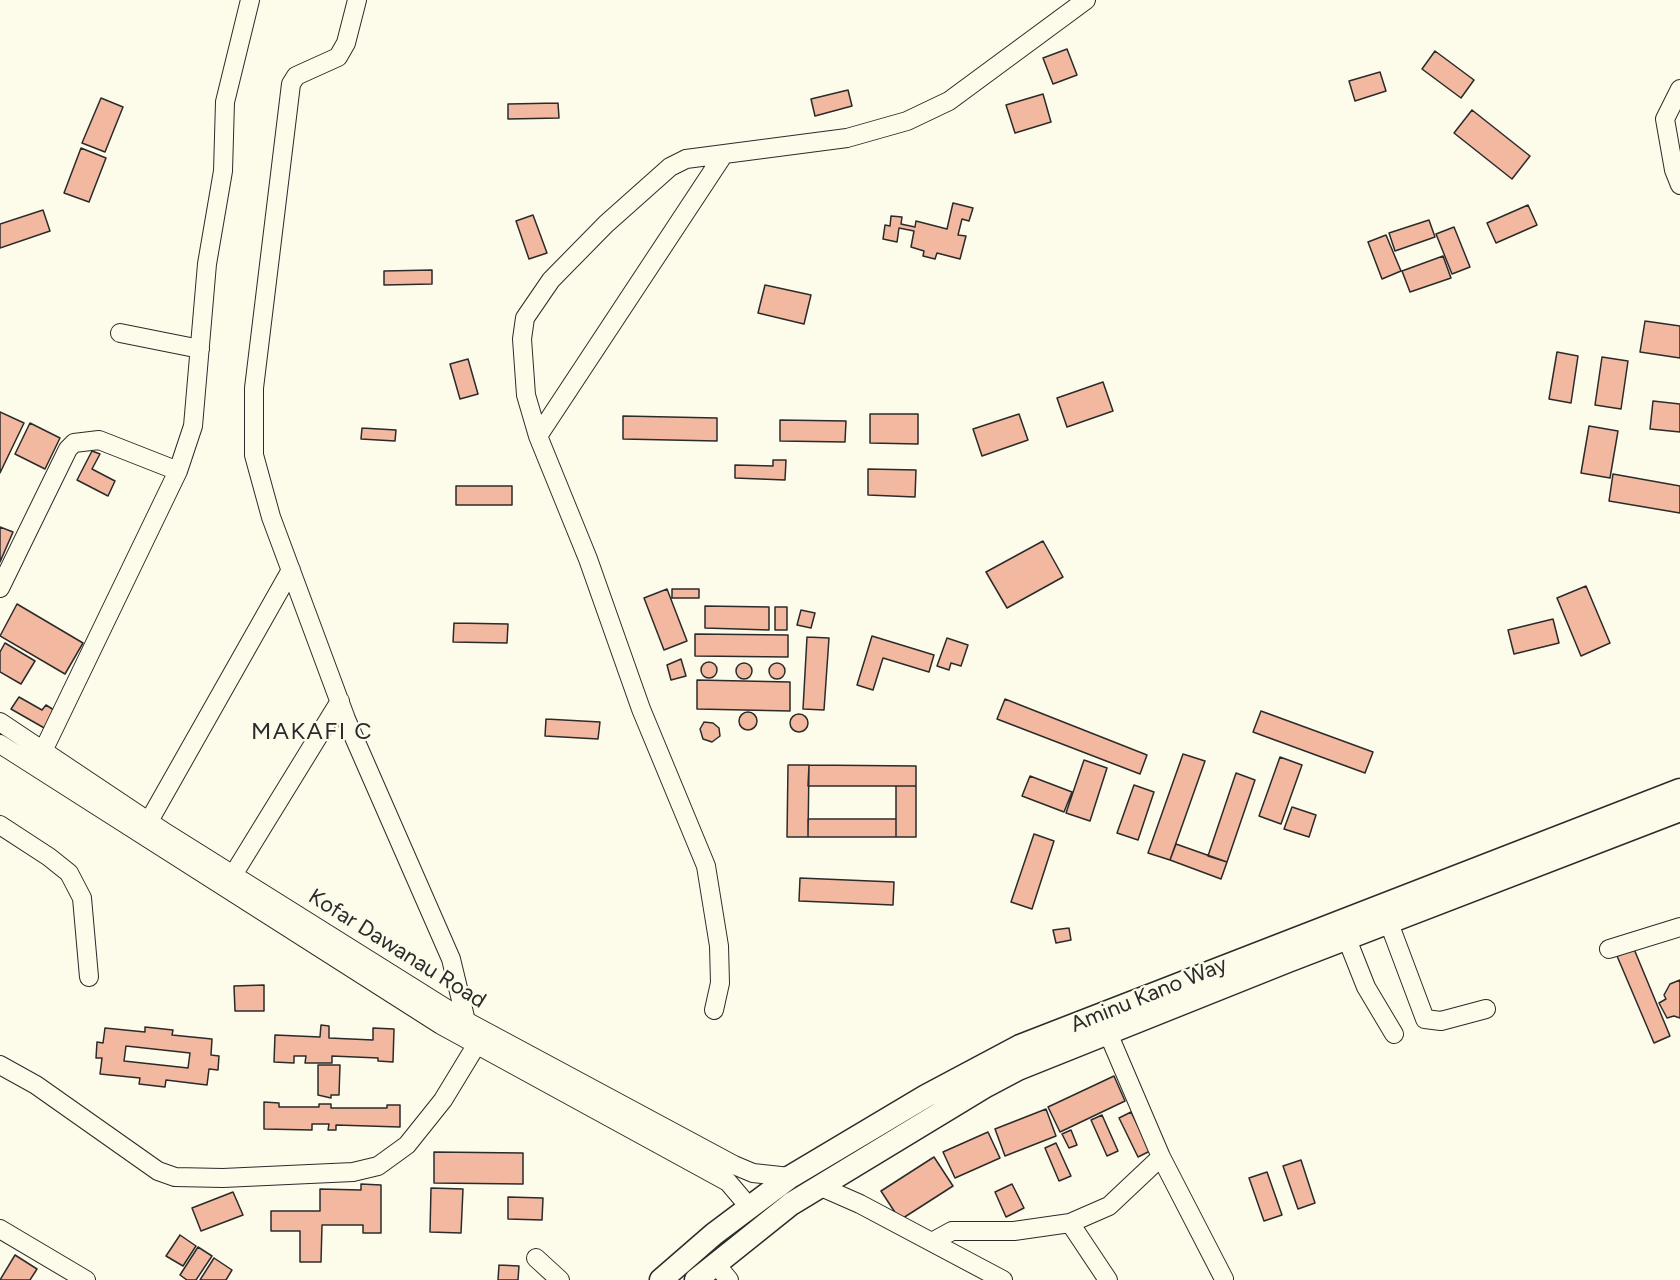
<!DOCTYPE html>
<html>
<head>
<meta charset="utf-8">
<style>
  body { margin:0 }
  canvas { display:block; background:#fdfbea }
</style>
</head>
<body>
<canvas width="1680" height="1280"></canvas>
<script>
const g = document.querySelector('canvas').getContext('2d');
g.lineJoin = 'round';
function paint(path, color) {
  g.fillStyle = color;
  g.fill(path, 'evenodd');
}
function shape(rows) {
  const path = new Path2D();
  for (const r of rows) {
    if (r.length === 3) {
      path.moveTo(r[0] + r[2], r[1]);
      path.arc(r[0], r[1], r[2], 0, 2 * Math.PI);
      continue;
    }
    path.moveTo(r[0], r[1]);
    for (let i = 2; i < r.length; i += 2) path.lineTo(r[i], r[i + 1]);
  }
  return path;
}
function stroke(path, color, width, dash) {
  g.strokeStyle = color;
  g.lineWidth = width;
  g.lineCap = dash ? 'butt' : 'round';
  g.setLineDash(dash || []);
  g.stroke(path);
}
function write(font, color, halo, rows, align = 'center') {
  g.font = font + ' Figtree,sans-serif';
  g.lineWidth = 4.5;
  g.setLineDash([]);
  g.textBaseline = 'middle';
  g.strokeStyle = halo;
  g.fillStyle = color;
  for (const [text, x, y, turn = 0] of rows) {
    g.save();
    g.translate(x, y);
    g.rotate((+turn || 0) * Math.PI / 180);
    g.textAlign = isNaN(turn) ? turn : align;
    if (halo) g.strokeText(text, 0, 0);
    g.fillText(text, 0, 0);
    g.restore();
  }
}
const building = shape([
  [1067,49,1077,75,1053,84,1043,58,1067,49],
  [1435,51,1474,80,1461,98,1422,69,1435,51],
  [1380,72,1386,91,1355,101,1349,81,1380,72],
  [848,90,852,106,815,116,811,99,848,90],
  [1043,94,1051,122,1015,133,1006,105,1043,94],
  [101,98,123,107,105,152,82,143,101,98],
  [558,103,559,118,508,119,508,104,558,103],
  [1472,110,1530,156,1512,179,1454,133,1472,110],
  [81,148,106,158,89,202,64,193,81,148],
  [953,203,973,208,969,221,962,219,958,235,966,236,960,259,937,253,935,259,923,256,924,251,911,247,914,231,899,228,897,242,883,239,885,225,890,226,891,216,902,217,901,224,915,227,916,221,947,229,953,203],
  [1528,205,1537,225,1496,243,1487,223,1528,205],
  [43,210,50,231,0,248,0,224,43,210],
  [533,215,547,253,529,259,516,221,533,215],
  [1429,220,1435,237,1395,251,1389,233,1429,220],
  [1454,227,1470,267,1452,274,1436,234,1454,227],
  [1386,235,1401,271,1382,279,1368,242,1386,235],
  [1443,256,1451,278,1410,292,1402,271,1443,256],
  [432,270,432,284,384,285,384,271,432,270],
  [765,285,811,295,804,324,758,313,765,285],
  [1645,321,1680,326,1680,358,1640,352,1645,321],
  [1557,352,1578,356,1571,403,1549,399,1557,352],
  [1602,357,1628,361,1621,409,1595,405,1602,357],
  [468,359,478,394,460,399,450,364,468,359],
  [1103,382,1113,411,1067,427,1057,398,1103,382],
  [1653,401,1680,404,1680,432,1650,429,1653,401],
  [0,412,24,423,0,473,0,412],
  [870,414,918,414,918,444,870,443,870,414],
  [1019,414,1028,440,982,456,973,429,1019,414],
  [623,416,717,418,717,441,623,439,623,416],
  [780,420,846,421,845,442,780,441,780,420],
  [30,423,60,438,45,469,15,454,30,423],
  [1589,426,1618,431,1610,478,1581,473,1589,426],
  [362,428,396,430,395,441,361,439,362,428],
  [92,451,100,454,92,469,115,481,108,496,77,480,92,451],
  [773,460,786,460,785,480,735,478,735,465,773,466,773,460],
  [868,469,916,470,915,497,868,495,868,469],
  [1613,474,1680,486,1680,513,1609,501,1613,474],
  [456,486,512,486,512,505,456,505,456,486],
  [0,527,13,532,0,562,0,527],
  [1043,541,1063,577,1007,608,986,572,1043,541],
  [1586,586,1610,643,1581,656,1557,598,1586,586],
  [667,589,687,641,664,650,644,598,667,589],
  [672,589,699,589,699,598,672,598,672,589],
  [17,604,83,643,65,674,0,636,17,604],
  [705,606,769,607,769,630,705,628,705,606],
  [775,607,787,607,787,630,775,630,775,607],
  [801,610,815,613,811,628,797,625,801,610],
  [1553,619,1559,643,1514,654,1508,630,1553,619],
  [454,623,508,624,507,643,453,642,454,623],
  [695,634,788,635,788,657,695,656,695,634],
  [872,636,934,655,929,672,883,658,873,690,857,685,872,636],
  [807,637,829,638,824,710,803,709,807,637],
  [947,638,968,645,961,666,951,663,949,670,937,666,947,638],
  [5,643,35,661,21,684,0,672,0,652,5,643],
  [681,659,686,676,671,680,667,665,681,659],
  [709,670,8],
  [744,671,8],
  [777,671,8],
  [697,680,790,682,790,711,697,709,697,680],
  [19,697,42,710,46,705,57,712,46,729,11,709,19,697],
  [1005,699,1147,755,1140,774,997,719,1005,699],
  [1261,711,1373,752,1365,773,1253,732,1261,711],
  [748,721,9],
  [799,723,9],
  [546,719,600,722,598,739,545,736,546,719],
  [704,722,713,723,719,728,720,736,712,742,703,739,700,729,704,722],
  [1183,754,1205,761,1170,860,1148,853,1183,754],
  [1280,757,1302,765,1281,824,1259,816,1280,757],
  [1084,760,1107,768,1090,821,1066,813,1084,760],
  [788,765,809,765,808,837,787,837,788,765],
  [809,765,916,766,916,786,808,786,809,765],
  [1236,773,1255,780,1227,862,1208,856,1236,773],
  [1030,776,1072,792,1064,812,1022,796,1030,776],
  [1134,785,1154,792,1138,840,1117,833,1134,785],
  [896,786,916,786,916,837,896,837,896,786],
  [1292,807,1316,815,1309,837,1284,829,1292,807],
  [808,819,896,819,896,837,808,837,808,819],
  [1034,834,1054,841,1032,909,1011,902,1034,834],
  [1176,844,1227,862,1221,879,1170,860,1176,844],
  [800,878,894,882,893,905,799,901,800,878],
  [1069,928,1071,940,1056,943,1053,930,1069,928],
  [1634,949,1670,1036,1654,1043,1617,956,1634,949],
  [1680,980,1680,1018,1674,1016,1667,1018,1659,1003,1666,999,1664,995,1670,984,1680,980],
  [264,985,264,1011,235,1011,234,986,264,985],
  [321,1025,329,1026,329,1038,373,1040,373,1028,394,1029,393,1062,378,1061,378,1058,332,1056,332,1063,305,1063,306,1056,294,1056,294,1063,274,1062,275,1035,320,1037,321,1025],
  [145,1027,173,1030,172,1035,212,1039,211,1055,219,1056,218,1070,209,1069,207,1085,166,1080,165,1087,139,1084,140,1078,100,1074,102,1058,96,1058,97,1042,103,1043,105,1028,145,1032,145,1027],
  [126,1046,190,1053,188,1068,124,1061,126,1046],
  [318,1065,340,1065,339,1095,331,1095,331,1098,318,1095,318,1065],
  [1114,1076,1125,1101,1060,1132,1048,1107,1114,1076],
  [264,1102,279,1103,279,1107,319,1107,319,1104,331,1104,331,1108,387,1108,387,1105,400,1105,400,1127,336,1125,336,1130,328,1130,329,1124,312,1124,312,1130,264,1129,264,1102],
  [1046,1109,1056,1136,1005,1156,995,1129,1046,1109],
  [1131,1112,1150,1151,1138,1157,1119,1118,1131,1112],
  [1102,1115,1118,1151,1107,1156,1091,1120,1102,1115],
  [1071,1130,1077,1145,1069,1148,1062,1134,1071,1130],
  [988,1132,1000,1158,955,1178,943,1152,988,1132],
  [1056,1143,1071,1176,1059,1181,1045,1148,1056,1143],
  [434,1152,523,1153,523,1184,434,1183,434,1152],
  [934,1157,953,1186,900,1220,881,1191,934,1157],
  [1301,1160,1315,1203,1298,1209,1283,1166,1301,1160],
  [1267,1172,1282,1215,1264,1221,1249,1178,1267,1172],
  [361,1184,381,1185,381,1233,363,1233,363,1225,322,1225,321,1262,300,1262,300,1231,271,1231,271,1211,320,1211,320,1189,361,1190,361,1184],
  [1012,1184,1024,1208,1006,1217,995,1192,1012,1184],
  [431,1188,463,1189,461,1233,430,1232,431,1188],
  [233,1192,243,1215,201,1231,192,1208,233,1192],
  [508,1197,543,1198,542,1220,508,1219,508,1197],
  [180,1235,196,1246,183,1266,166,1256,180,1235],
  [198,1247,212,1256,196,1280,187,1280,180,1275,198,1247],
  [15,1255,37,1269,30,1280,0,1280,15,1255],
  [214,1258,232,1270,226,1280,200,1280,214,1258],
  [499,1265,519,1266,518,1280,498,1280,499,1265]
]);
const minor = shape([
  [357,0,346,43,338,57,296,76,291,84,254,388,254,455,271,517,346,719,451,959,466,1021],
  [1680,89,1665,119,1674,170,1680,185],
  [120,333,200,349],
  [538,436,724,154],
  [0,588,68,449,74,443,99,440,178,471],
  [0,722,166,833,466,1021,734,1165,753,1173,790,1177],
  [0,744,441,1025,728,1182,750,1208],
  [43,751,178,471,193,426,207,264,223,171,225,102,250,0],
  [149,821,291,570],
  [0,825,49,857,69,873,82,898,89,977],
  [233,875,340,701],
  [1389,923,1425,1019,1441,1021,1486,1009],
  [1347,939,1366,987,1394,1034],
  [1609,949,1680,927],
  [714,1010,720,983,719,946,706,866,641,709,588,559,538,436,526,395,522,339,525,318,551,280,606,224,670,167,686,159,847,138,907,121,949,101,1086,0],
  [1108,1033,1161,1157,1224,1279],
  [0,1065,36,1085,158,1171,175,1177,223,1178,353,1172,378,1166,407,1145,443,1100,477,1044],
  [819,1186,860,1204,1003,1280],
  [1070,1223,1109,1206,1161,1157],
  [0,1229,86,1280],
  [932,1242,952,1231,1014,1231,1070,1223,1108,1280],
  [536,1258,560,1280],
  [715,1263,729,1280]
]);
const major = shape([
  [661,1280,714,1234,790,1177,926,1096,1020,1046,1680,790],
  [696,1280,791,1204,984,1087,1018,1069,1288,961,1680,810]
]);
const streetNames = [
  ["Kofar Dawanau Road",397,949,32],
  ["Aminu Kano Way",1149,995,-22]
];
const neighbourhoodNames = [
  ["MAKAFI C",312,732]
];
paint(building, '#f2b8a0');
stroke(building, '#2b2b2b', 1.5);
stroke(minor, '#2b2b2b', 20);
stroke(major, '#2b2b2b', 25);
stroke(minor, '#fdfbea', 18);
stroke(major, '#fdfbea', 22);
write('22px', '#2b2b2b', '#fdfbea', streetNames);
g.letterSpacing = '1.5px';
write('24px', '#2b2b2b', '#fdfbea', neighbourhoodNames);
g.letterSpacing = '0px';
</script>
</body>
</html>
